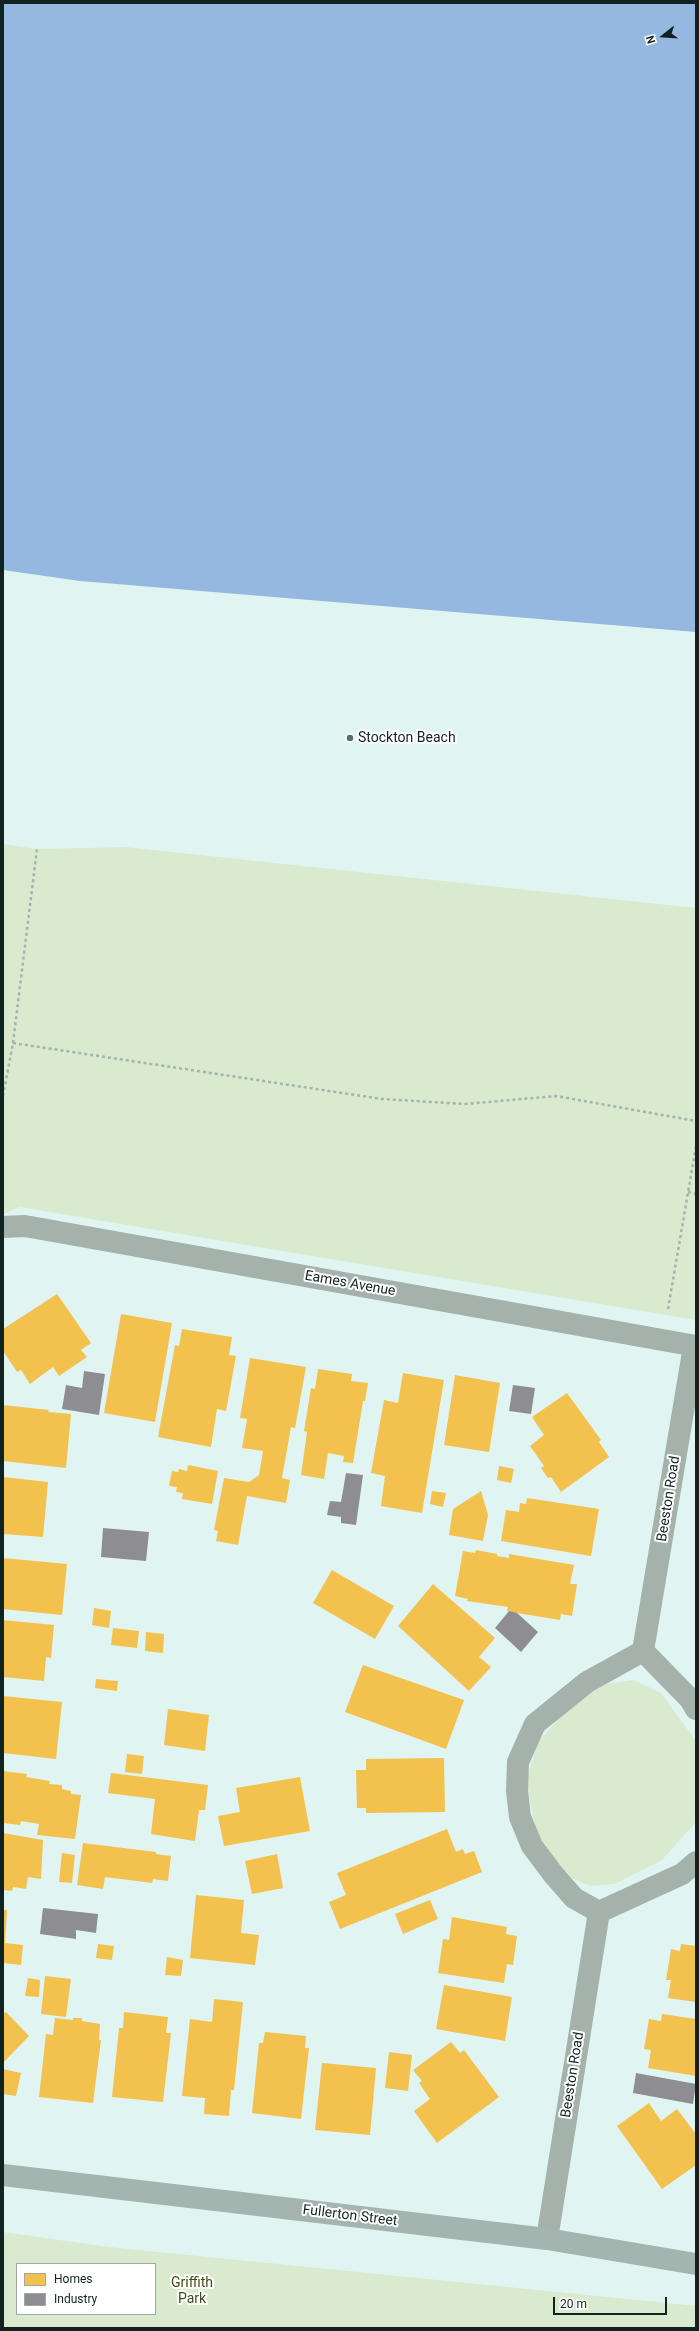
<!DOCTYPE html>
<html>
<head>
<meta charset="utf-8">
<style>
  body { margin:0 }
  #map { position:relative; width:699px; height:2331px; overflow:hidden; background:#e0f5f2; font-family:Roboto,sans-serif }
  canvas { display:block }
  .frame { position:absolute; inset:0; border:4px solid #112321; pointer-events:none }
  .legend { position:absolute; left:16px; top:2263px; width:140px; height:52px; box-sizing:border-box; background:#fff; border:1px solid #a0a7a6; margin:0; padding:5px 7px; list-style:none; font-size:12px; color:#112321 }
  .legend li { display:flex; align-items:center; gap:8px; height:20px }
  .legend b { width:20px; border:1px solid #a0a7a6 }
  .north { position:absolute; left:643px; top:16px; width:40px; height:40px; -webkit-text-stroke:3px #fff; paint-order:stroke; rotate:253deg; font-size:11px; font-weight:700; line-height:16px; text-align:center; color:#112321 }
  .north::after { content:''; display:block; margin:auto; width:14px; height:18px; background:#112321; clip-path:polygon(50% 0,100% 100%,50% 72%,0 100%) }
  .scale { position:absolute; left:553px; top:2297px; width:114px; height:18px; box-sizing:border-box; border:2px solid #112321; border-top:0; padding-left:5px; font-size:12px; line-height:14px; white-space:nowrap; color:#112321; -webkit-text-stroke:3px #fff; paint-order:stroke }
</style>
</head>
<body>
<div id="map">
<canvas width="699" height="2331"></canvas>
<div class="frame"></div>
<ul class="legend">
<li><b style="height:11px;background:#f2c14e"></b>Homes</li>
<li><b style="height:11px;background:#8d8d92"></b>Industry</li>
</ul>
<div class="north">N</div>
<div class="scale">20 m</div>
</div>
<script>
const g = document.querySelector('canvas').getContext('2d');
g.lineJoin = 'round';
function paint(path, color) {
  g.fillStyle = color;
  g.fill(path, 'evenodd');
}
function shape(rows) {
  const path = new Path2D();
  for (const r of rows) {
    path.moveTo(r[0], r[1]);
    for (let i = 2; i < r.length; i += 2) path.lineTo(r[i], r[i + 1]);
  }
  return path;
}
function stroke(path, color, width, dash) {
  g.strokeStyle = color;
  g.lineWidth = width;
  g.lineCap = dash ? 'butt' : 'round';
  g.setLineDash(dash || []);
  g.stroke(path);
}
function write(font, color, halo, rows, align = 'center') {
  g.font = font + ' Roboto,sans-serif';
  g.lineWidth = 4;
  g.setLineDash([]);
  g.textBaseline = 'middle';
  g.strokeStyle = halo;
  g.fillStyle = color;
  for (const [text, x, y, turn = 0] of rows) {
    g.save();
    g.translate(x, y);
    g.rotate((+turn || 0) * Math.PI / 180);
    g.textAlign = isNaN(turn) ? turn : align;
    if (halo) g.strokeText(text, 0, 0);
    g.fillText(text, 0, 0);
    g.restore();
  }
}
const green = shape([
  [3,844,37,849,125,847,696,908,696,1320,20,1207,3,1215],
  [634,1680,661,1693,696,1741,696,1822,662,1860,615,1884,591,1886,572,1878,554,1859,536,1831,526,1781,538,1742,563,1714,598,1685],
  [3,2232,109,2247,687,2305,696,2306,696,2328,3,2328],
  [17,2264,155,2264,155,2314,17,2314]
]);
const water = shape([
  [3,3,696,3,696,632,80,581,3,570]
]);
const homes = shape([
  [57,1294,91,1343,81,1350,87,1357,59,1376,53,1367,30,1384,21,1370,17,1372,3,1351,3,1329],
  [121,1314,172,1323,155,1422,104,1413],
  [182,1329,232,1337,229,1355,236,1356,226,1411,217,1409,211,1447,158,1437,175,1345,179,1346],
  [250,1358,306,1367,295,1428,291,1427,282,1478,290,1480,286,1503,247,1496,238,1545,216,1541,218,1531,214,1530,224,1478,249,1482,259,1475,263,1451,242,1448,247,1419,240,1418],
  [318,1369,352,1374,351,1381,368,1383,365,1401,363,1401,353,1463,343,1462,344,1456,328,1453,324,1479,301,1475,307,1432,304,1431,311,1388,315,1389],
  [403,1373,444,1380,422,1513,381,1506,385,1476,371,1473,384,1400,398,1403],
  [455,1375,500,1383,489,1452,444,1445],
  [567,1393,601,1440,599,1442,609,1457,561,1492,551,1477,548,1478,541,1468,544,1466,530,1446,544,1435,532,1417],
  [3,1405,49,1410,48,1412,71,1414,66,1468,3,1461],
  [188,1465,218,1471,212,1504,182,1499,183,1493,176,1492,177,1487,169,1486,172,1471,178,1472,179,1469,187,1471],
  [499,1466,514,1469,511,1483,497,1480],
  [3,1477,48,1482,43,1537,3,1534],
  [432,1491,446,1493,443,1507,430,1504],
  [481,1491,488,1515,483,1541,449,1535,453,1509],
  [527,1498,599,1509,591,1556,501,1541,506,1510,519,1512,520,1503,526,1504],
  [476,1550,497,1554,497,1556,509,1558,509,1554,574,1565,570,1584,577,1584,572,1616,561,1614,560,1620,517,1613,507,1611,508,1607,467,1601,468,1599,455,1596,463,1551,475,1553],
  [3,1558,67,1564,62,1615,3,1609],
  [332,1570,394,1606,375,1639,313,1603],
  [433,1584,495,1638,479,1657,491,1667,469,1691,398,1626],
  [94,1608,111,1611,109,1628,92,1625],
  [3,1620,54,1625,51,1658,46,1657,44,1681,3,1677],
  [113,1628,139,1631,137,1648,111,1645],
  [146,1632,164,1634,163,1653,145,1651],
  [363,1665,464,1700,446,1749,345,1712],
  [96,1679,118,1681,117,1691,95,1688],
  [3,1696,62,1702,56,1759,3,1753],
  [168,1709,209,1715,205,1751,164,1745],
  [127,1754,144,1756,142,1774,125,1772],
  [444,1758,445,1812,366,1813,366,1808,357,1808,356,1770,366,1770,366,1759],
  [3,1771,27,1774,26,1777,50,1781,49,1784,62,1785,62,1789,71,1791,71,1794,81,1795,75,1839,37,1835,39,1824,21,1821,20,1825,3,1823],
  [111,1773,208,1785,205,1810,199,1810,195,1841,151,1834,155,1799,108,1793],
  [300,1777,310,1831,224,1846,218,1816,240,1812,236,1788],
  [447,1829,456,1852,463,1849,465,1854,474,1851,482,1872,340,1929,329,1902,346,1895,337,1873],
  [3,1833,43,1840,41,1879,28,1877,26,1889,13,1887,12,1891,3,1890],
  [83,1843,156,1852,156,1854,171,1856,168,1881,153,1879,152,1883,105,1877,103,1889,77,1885],
  [62,1853,75,1855,72,1883,59,1882],
  [277,1854,283,1888,252,1894,245,1861],
  [196,1895,244,1900,241,1933,259,1935,255,1965,190,1958],
  [430,1900,438,1919,403,1934,395,1914],
  [3,1910,7,1910,5,1943,23,1945,21,1965,3,1963],
  [452,1917,507,1927,506,1934,517,1936,513,1965,507,1964,504,1983,438,1973,443,1939,449,1940],
  [98,1944,114,1946,112,1960,96,1958],
  [681,1944,696,1946,696,2002,668,1998,671,1980,666,1980,671,1949,680,1951],
  [167,1957,183,1960,181,1976,165,1975],
  [45,1976,71,1979,66,2017,41,2014],
  [28,1978,40,1980,39,1997,25,1996],
  [444,1985,512,1997,505,2041,436,2029],
  [214,1999,243,2002,234,2090,231,2090,229,2116,204,2114,205,2098,182,2096,190,2019,212,2022],
  [6,2012,29,2036,3,2063,3,2014],
  [124,2012,168,2017,166,2033,171,2033,163,2102,112,2097,119,2028,123,2028],
  [662,2014,696,2019,696,2076,648,2068,651,2050,644,2049,649,2019,661,2021],
  [55,2018,73,2020,73,2018,82,2018,82,2021,100,2024,99,2040,101,2040,93,2103,39,2097,46,2034,53,2035],
  [265,2032,306,2036,305,2048,309,2048,301,2119,252,2113,259,2043,263,2043],
  [451,2042,460,2053,464,2050,499,2097,437,2143,414,2111,430,2099,419,2083,422,2081,413,2070],
  [389,2052,412,2055,408,2091,385,2088],
  [322,2063,376,2068,370,2135,315,2130],
  [3,2069,21,2073,16,2096,3,2094],
  [649,2103,661,2121,677,2109,696,2134,696,2165,662,2189,617,2126]
]);
const industry = shape([
  [84,1371,105,1374,99,1415,62,1409,66,1385,82,1388],
  [513,1385,535,1388,531,1414,509,1411],
  [346,1473,363,1475,356,1525,341,1523,341,1517,327,1515,330,1501,341,1502],
  [103,1528,149,1532,146,1561,101,1557],
  [509,1611,517,1613,538,1632,521,1652,495,1628],
  [43,1908,98,1914,96,1933,76,1930,76,1939,40,1934],
  [636,2073,696,2084,693,2104,633,2093]
]);
const path = shape([
  [13,1043,382,1099,465,1104,556,1096,696,1121],
  [3,1096,13,1043,37,849],
  [688,1192,696,1194],
  [668,1309,696,1146]
]);
const minor = shape([
  [3,1227,25,1226,696,1346],
  [643,1651,587,1682,535,1724,518,1762,517,1791,520,1817,532,1846,553,1874,574,1898,599,1912,682,1874,696,1862],
  [643,1651,694,1346],
  [643,1651,690,1699,696,1709],
  [547,2239,599,1912]
]);
const major = shape([
  [3,2175,547,2239,696,2264]
]);
const markers = [
  [350,738,4,"#596c6a"]
];
const poiNames = [
  ["Stockton Beach",358,738]
];
const streetNames = [
  ["Eames Avenue",350,1284,10],
  ["Beeston Road",669,1499,-81],
  ["Beeston Road",573,2075,-81],
  ["Fullerton Street",350,2216,7]
];
const parkNames = [
  ["Griffith",192,2283],
  ["Park",192,2299]
];
paint(green, '#d9eace');
paint(water, '#94b8df');
paint(homes, '#f2c14e');
paint(industry, '#8d8d92');
stroke(path, '#a4b3ae', 2.5, [3, 3]);
stroke(minor, '#a4b2ab', 22);
stroke(major, '#a4b4ae', 22);
for (const [x, y, r, color] of markers) {
  const dot = new Path2D();
  dot.arc(x, y, r, 0, 2 * Math.PI);
  g.fillStyle = color;
  g.fill(dot);
  stroke(dot, '#fff', 1.5);
}
write('14px', '#112321', '#fff', poiNames, 'left');
write('14px', '#112321', '#fff', streetNames);
write('14px', '#3f4913', '#fff', parkNames);
</script>
</body>
</html>
